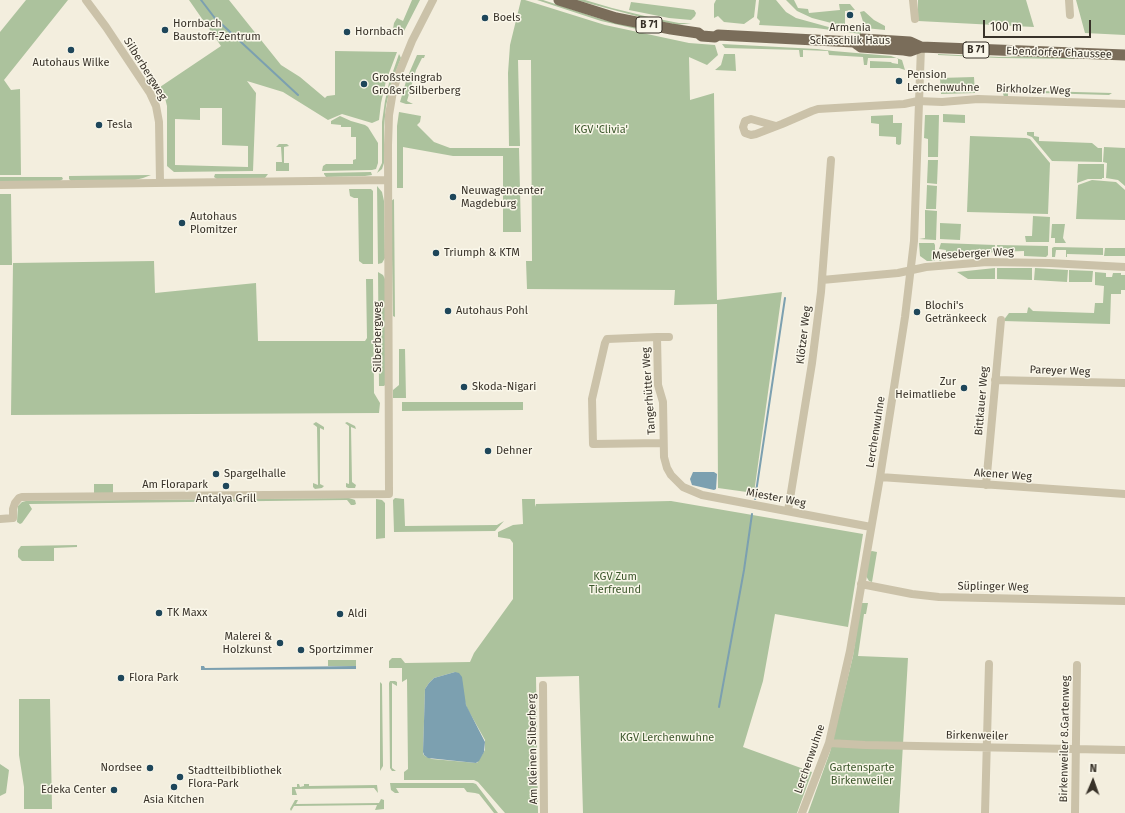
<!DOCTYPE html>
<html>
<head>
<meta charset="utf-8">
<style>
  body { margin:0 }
  #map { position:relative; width:1125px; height:813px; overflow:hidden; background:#f3eede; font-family:"Fira Sans",sans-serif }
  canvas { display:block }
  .north { position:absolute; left:1073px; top:761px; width:40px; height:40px; -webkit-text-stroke:3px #faf7ea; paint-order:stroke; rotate:2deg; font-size:11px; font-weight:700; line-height:16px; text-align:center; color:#383229 }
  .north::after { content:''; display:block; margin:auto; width:14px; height:18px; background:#383229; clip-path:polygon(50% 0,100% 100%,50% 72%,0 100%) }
  .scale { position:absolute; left:983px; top:20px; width:108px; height:18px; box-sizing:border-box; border:2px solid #383229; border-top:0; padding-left:5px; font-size:12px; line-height:14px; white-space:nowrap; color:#383229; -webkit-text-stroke:3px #faf7ea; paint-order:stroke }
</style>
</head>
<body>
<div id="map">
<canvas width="1125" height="813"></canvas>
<div class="north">N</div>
<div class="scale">100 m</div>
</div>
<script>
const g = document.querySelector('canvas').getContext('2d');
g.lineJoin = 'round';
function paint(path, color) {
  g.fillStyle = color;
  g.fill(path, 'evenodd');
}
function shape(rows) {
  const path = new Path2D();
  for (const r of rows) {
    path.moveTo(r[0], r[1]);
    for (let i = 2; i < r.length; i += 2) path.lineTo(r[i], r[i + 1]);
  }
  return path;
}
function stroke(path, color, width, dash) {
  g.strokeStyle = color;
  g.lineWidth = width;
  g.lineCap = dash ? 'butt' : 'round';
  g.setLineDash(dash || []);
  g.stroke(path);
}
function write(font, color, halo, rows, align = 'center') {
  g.font = font + ' "Fira Sans",sans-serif';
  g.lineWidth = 3;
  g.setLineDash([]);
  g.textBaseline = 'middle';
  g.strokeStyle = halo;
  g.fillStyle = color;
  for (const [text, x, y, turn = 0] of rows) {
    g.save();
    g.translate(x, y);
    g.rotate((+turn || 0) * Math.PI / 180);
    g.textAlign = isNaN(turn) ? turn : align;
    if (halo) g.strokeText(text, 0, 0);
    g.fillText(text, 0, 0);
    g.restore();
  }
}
const green = shape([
  [26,0,68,0,4,80,11,90,20,89,21,175,0,175,0,32],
  [189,0,229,0,281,65,300,77,325,98,327,96,335,95,335,51,397,52,386,81,381,103,379,120,372,123,342,114,328,120,283,92,247,81,256,93,253,171,174,172,167,166,167,106,165,98,157,89,221,46],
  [200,108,222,108,222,145,248,146,248,167,175,165,175,119,200,120],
  [412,0,420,0,402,35,397,34,393,29,394,23,397,18,403,21],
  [521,0,525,0,605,25,689,43,715,45,718,55,707,65,689,57,690,100,714,93,717,300,782,292,754,493,718,488,717,304,674,305,675,290,527,289,526,261,532,261,531,60,518,60,520,146,509,146,508,73,510,45],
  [537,0,543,0,601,19,651,31,650,32,601,21],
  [576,0,585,0,612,8,653,18,679,23,691,23,677,25,640,17],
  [716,0,756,0,754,17,744,24,724,22,718,16,714,18,714,4],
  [759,0,776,0,786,12,796,18,843,31,861,32,861,34,816,28,759,25,760,21,757,18],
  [786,0,794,0,798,8,808,9,809,13,840,10,839,4,850,4,855,10,845,11,845,24,862,26,861,29,839,25,812,18,797,11],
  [918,0,1026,0,1034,27,918,21],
  [1076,0,1125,0,1125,35,1085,33],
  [631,2,694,10,696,13,695,16,691,20,669,18,629,10],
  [864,11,874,20,885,26,885,30,865,28,860,12],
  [722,44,817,49,833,51,891,56,902,60,905,70,899,68,870,68,870,61,891,62,892,63,898,64,898,58,868,58,867,65,864,65,863,57,829,55,828,51,803,50,803,57,800,57,799,50,725,48],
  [399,54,401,58,391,84,386,106,384,127,384,163,382,169,377,173,382,163,382,122,385,101,389,83],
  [724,54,735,54,736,71,715,70,721,65],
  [938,54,999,57,1049,56,1075,58,1074,59,999,58,938,55],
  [417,55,425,55,424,58,422,58,416,70,411,87,407,101,413,104,406,104,400,102,407,78],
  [974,77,975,93,941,94,940,78],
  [1002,90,1112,93,1109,95,1008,92,1008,97,1004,97],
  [399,112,421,116,420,122,417,125,434,142,450,148,519,148,521,232,503,232,503,156,453,156,403,147,403,188,397,188,397,126],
  [943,114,965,115,965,123,943,122],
  [893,115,893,123,902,123,901,144,899,145,896,144,896,137,879,136,879,124,871,123,871,116],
  [925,115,939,115,938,157,928,157,928,139,924,138],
  [340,116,351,121,365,125,368,127,378,143,378,163,376,169,372,170,322,171,323,166,326,164,353,164,353,160,356,159,356,137,351,137,351,127,341,127,341,125,331,124,331,121],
  [1027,132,1034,132,1034,136,1039,137,1039,141,1092,143,1098,148,1102,148,1102,162,1052,161,1032,137,1027,135],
  [970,136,1026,138,1030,139,1050,163,1048,214,967,212],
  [279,144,287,144,289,146,284,147,284,163,289,163,289,171,276,171,276,162,282,162,281,147,276,147],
  [1104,147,1125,148,1125,186,1118,180,1106,178,1107,163,1103,162],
  [928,160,938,160,937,184,927,183],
  [1078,164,1104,164,1104,178,1102,178,1102,179,1088,179,1077,183],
  [371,172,372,175,365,176,326,177,324,174,324,173],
  [215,174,268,174,265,178,217,179,214,177],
  [151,175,143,178,135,180,71,181,69,179,69,176],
  [0,177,62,177,63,179,60,181,0,181],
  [1092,180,1116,182,1125,190,1125,220,1076,219,1078,185],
  [927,185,937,186,936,209,926,209],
  [377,186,382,192,384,201,385,258,382,263,378,264],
  [349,189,371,189,373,191,373,264,363,264,359,261,358,198,354,198,350,196],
  [0,194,11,194,12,265,0,265],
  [394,199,395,317,393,316,391,201],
  [925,210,937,211,936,240,919,239,925,238],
  [1033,216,1050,217,1049,242,1026,242,1025,236,1032,236],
  [940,223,961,224,960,240,940,239],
  [1052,224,1065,224,1063,238,1066,243,1055,243,1055,238,1051,238],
  [919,243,934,243,935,245,935,261,927,261,920,256],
  [941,243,995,245,995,252,942,257,941,261,939,261,939,254,946,254,946,250,939,249],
  [997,245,1048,246,1048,255,1046,257,1024,256,1024,251,997,252],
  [1054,247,1103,248,1103,255,1067,254,1067,257,1066,257,1066,250,1056,250,1055,257,1052,257,1052,248],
  [1105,248,1125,248,1125,256,1104,256],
  [154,261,155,293,256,283,258,341,365,341,367,338,366,279,373,279,374,393,380,403,379,413,11,415,13,263],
  [995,268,995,279,968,279,957,272],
  [997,268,1032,268,1032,280,997,279],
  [1035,268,1068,270,1067,282,1034,280],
  [1069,270,1093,271,1092,282,1069,282],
  [378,272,383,275,385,279,386,384,384,386,379,386],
  [1095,272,1106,273,1106,277,1112,277,1113,273,1121,273,1121,275,1125,275,1125,290,1121,290,1121,294,1111,294,1110,324,1003,321,1009,313,1027,313,1028,308,1029,307,1033,311,1094,313,1095,303,1103,303,1104,286,1095,285],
  [399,349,405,349,406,398,393,398,393,390,399,385],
  [402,402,523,402,523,410,402,411],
  [316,422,324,427,324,430,320,428,320,484,324,486,322,488,315,489,313,487,313,483,318,485,317,427,313,424],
  [347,422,355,426,356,429,351,427,352,482,356,485,355,488,348,488,346,487,346,483,349,484,349,426,345,423],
  [94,484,113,484,113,493,94,493],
  [349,498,355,500,356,504,354,505,351,505,347,500,29,504,32,509,22,523,20,524,17,522,18,506,22,502,26,501],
  [395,498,404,499,405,526,497,525,504,521,495,531,394,532,393,500],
  [376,499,382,500,385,503,385,538,376,539],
  [522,499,535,499,535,507,536,504,671,501,863,534,848,627,775,614,763,681,744,744,743,747,812,772,797,813,583,813,579,676,536,677,538,813,505,813,478,782,474,780,404,780,404,772,408,769,407,679,402,682,402,668,389,668,389,661,392,658,401,658,405,663,470,662,474,653,513,599,513,543,510,539,498,537,498,532,513,525,523,524],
  [455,672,467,708,485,740,485,750,477,763,432,759,425,756,423,754,425,689,429,683,434,678],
  [77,545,77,547,54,548,54,561,22,561,18,557,18,550,21,546],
  [872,551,877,552,872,582,869,581,866,576,869,552],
  [861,603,868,603,866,614,864,614,858,656,908,658,899,813,808,813,830,752,853,656],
  [328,660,356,660,356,666,328,666],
  [390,681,395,681,397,682,397,686,392,683,392,768,396,771,392,771,390,768,389,683],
  [380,682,382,684,383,766,380,771],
  [19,699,50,699,52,809,24,809,24,787,19,755],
  [0,764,9,770,6,793,0,796],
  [390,783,473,783,476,784,498,813,494,813,479,794,475,793,467,792,464,788,396,788,399,793,395,793,391,790],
  [297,784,299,784,300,787,304,786,304,784,309,784,309,786,377,785,378,793,374,788,295,789,297,795,292,795,292,787,297,787],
  [381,799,384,800,384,809,375,810,377,805,294,806,291,811,290,809,295,800,298,800,296,804,379,803]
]);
const water = shape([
  [693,472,714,472,717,474,716,489,714,490,692,485,690,479],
  [201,666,204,666,205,668,356,666,356,669,201,670],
  [455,672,459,673,462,677,466,705,485,742,484,752,479,761,476,763,428,758,424,755,423,752,425,689,429,683,434,678]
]);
const stream = shape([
  [201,0,214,17,298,95],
  [755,499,785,298],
  [719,707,744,570,752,514]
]);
const minor = shape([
  [86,0,106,27,150,93,156,106,159,122,160,182],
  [913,0,915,19],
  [1069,0,1070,15],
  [776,126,751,119,745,121,743,127,745,133,751,135,756,134,782,124,812,111,818,109,904,104,918,101,942,102,978,99,1125,104],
  [0,185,388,180],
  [822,280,898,273,926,267,987,262,1049,263,1125,267],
  [657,337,669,337],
  [995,380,1125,383],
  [663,443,593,444,592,399,605,343,607,339,657,337,658,385,663,402,664,457,667,468,671,475,683,487,702,495,871,527],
  [880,477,1125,494],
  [986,485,1001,320],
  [788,511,812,363,821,292,831,160],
  [0,519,13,518,13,509,15,503,19,498,22,497,389,494,388,145,389,115,393,91,397,78,412,41,433,0],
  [861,584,912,594,939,597,1125,601],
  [543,685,544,813],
  [829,743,865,745,1125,750],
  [802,813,829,743,850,651,880,477,905,317,914,241,921,47],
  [985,813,989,664],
  [1075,813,1077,665]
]);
const primary = shape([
  [559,0,616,18,671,29,698,33,702,36,715,37,718,35,854,42,862,39,910,42,921,47,1125,55],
  [854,42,861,47,904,50,910,51,921,47]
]);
const markers = [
  [850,15,4,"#1e465a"],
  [485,18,4,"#1e465a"],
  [165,30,4,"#1e465a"],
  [347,32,4,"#1e465a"],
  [71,50,4,"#1e465a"],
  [899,81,4,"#1e465a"],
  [364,84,4,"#1e465a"],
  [99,125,4,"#1e465a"],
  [453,197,4,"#1e465a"],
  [182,223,4,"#1e465a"],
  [436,253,4,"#1e465a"],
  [448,311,4,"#1e465a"],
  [917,312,4,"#1e465a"],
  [464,387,4,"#1e465a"],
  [964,388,4,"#1e465a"],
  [488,451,4,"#1e465a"],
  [216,474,4,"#1e465a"],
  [226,486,4,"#1e465a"],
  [159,613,4,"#1e465a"],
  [340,614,4,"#1e465a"],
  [280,643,4,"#1e465a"],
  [301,650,4,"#1e465a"],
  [121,678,4,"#1e465a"],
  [150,768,4,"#1e465a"],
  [180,777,4,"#1e465a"],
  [174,787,4,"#1e465a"],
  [114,790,4,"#1e465a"]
];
const shields = [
  [649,25,26],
  [976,50,26]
];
const shieldNames = [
  ["B 71",649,25],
  ["B 71",976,50]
];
const poiNames = [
  ["Boels",493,18],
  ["Hornbach",173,24],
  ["Baustoff-Zentrum",173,37],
  ["Armenia",850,28,"center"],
  ["Schaschlik Haus",850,41,"center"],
  ["Hornbach",355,32],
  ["Autohaus Wilke",71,63,"center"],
  ["Pension",907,75],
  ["Lerchenwuhne",907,88],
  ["Großsteingrab",372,78],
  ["Großer Silberberg",372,91],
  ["Tesla",107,125],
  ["Neuwagencenter",461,191],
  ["Magdeburg",461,204],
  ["Autohaus",190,217],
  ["Plomitzer",190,230],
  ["Triumph & KTM",444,253],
  ["Blochi's",925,306],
  ["Getränkeeck",925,319],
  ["Autohaus Pohl",456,311],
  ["Zur",956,382,"right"],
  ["Heimatliebe",956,395,"right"],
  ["Skoda-Nigari",472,387],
  ["Dehner",496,451],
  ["Spargelhalle",224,474],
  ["Antalya Grill",226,499,"center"],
  ["TK Maxx",167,613],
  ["Aldi",348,614],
  ["Malerei &",272,637,"right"],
  ["Holzkunst",272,650,"right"],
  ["Sportzimmer",309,650],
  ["Flora Park",129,678],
  ["Nordsee",142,768,"right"],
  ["Stadtteilbibliothek",188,771],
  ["Flora-Park",188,784],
  ["Edeka Center",106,790,"right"],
  ["Asia Kitchen",174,800,"center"]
];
const streetNames = [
  ["Ebendorfer Chaussee",1059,53,2],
  ["Silberbergweg",145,69,58],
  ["Birkholzer Weg",1033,90,2],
  ["Meseberger Weg",973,254,-3],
  ["Klötzer Weg",804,335,-83],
  ["Silberbergweg",378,337,-90],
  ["Pareyer Weg",1060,371,2],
  ["Tangerhütter Weg",649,391,-94],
  ["Bittkauer Weg",982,401,-85],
  ["Lerchenwuhne",876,432,-81],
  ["Akener Weg",1003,475,4],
  ["Am Florapark",175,485],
  ["Miester Weg",776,498,11],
  ["Süplinger Weg",993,587,1],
  ["Birkenweiler",977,736,1],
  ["Birkenweiler 8.Gartenweg",1065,739,-89],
  ["Am Kleinen Silberberg",533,749,-91],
  ["Lerchenwuhne",810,759,-71]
];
const parkNames = [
  ["KGV 'Clivia'",601,130],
  ["KGV Zum",615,577],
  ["Tierfreund",615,590],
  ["KGV Lerchenwuhne",667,738],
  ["Gartensparte",862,768],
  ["Birkenweiler",862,781]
];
paint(green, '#acc29d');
paint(water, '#7ca0b0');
stroke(stream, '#7ca0b0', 2);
stroke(minor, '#cbc2a9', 8);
stroke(primary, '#7a6d5a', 11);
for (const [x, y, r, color] of markers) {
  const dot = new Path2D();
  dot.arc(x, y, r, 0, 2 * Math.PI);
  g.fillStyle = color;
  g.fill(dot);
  stroke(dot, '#faf7ea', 1.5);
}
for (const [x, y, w] of shields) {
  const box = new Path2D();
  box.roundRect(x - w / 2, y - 8, w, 16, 3);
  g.fillStyle = '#faf7ea';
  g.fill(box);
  stroke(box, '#383229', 1);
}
write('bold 10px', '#383229', null, shieldNames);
write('11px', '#383229', '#faf7ea', poiNames, 'left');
write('11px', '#383229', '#faf7ea', streetNames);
write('11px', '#3c572c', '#faf7ea', parkNames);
</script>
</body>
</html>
